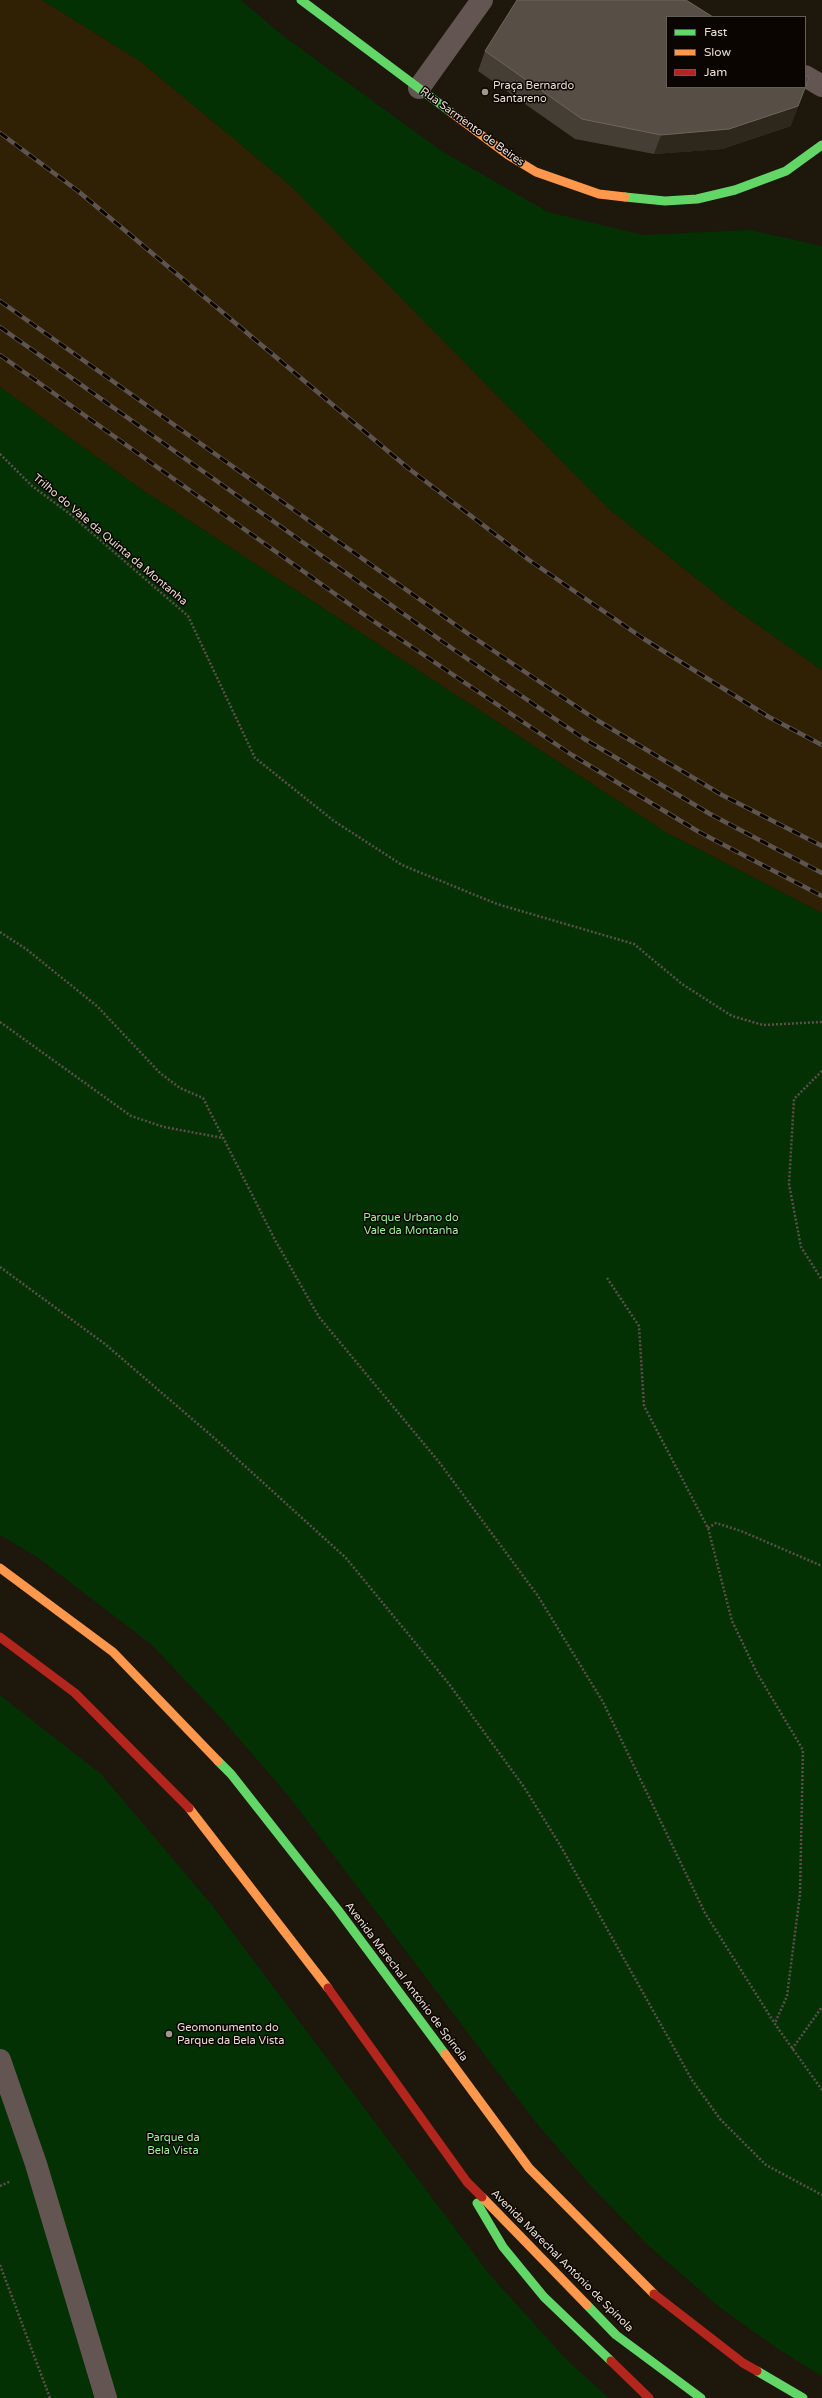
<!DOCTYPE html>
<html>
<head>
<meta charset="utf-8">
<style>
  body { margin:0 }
  #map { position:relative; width:822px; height:2398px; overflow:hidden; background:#1e170b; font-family:"Varela Round",sans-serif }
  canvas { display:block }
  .legend { position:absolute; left:666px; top:16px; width:140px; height:72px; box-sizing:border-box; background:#0b0501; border:1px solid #645c55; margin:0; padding:5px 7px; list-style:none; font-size:12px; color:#e9dfd2 }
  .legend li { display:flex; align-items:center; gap:8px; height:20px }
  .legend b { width:20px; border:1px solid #645c55 }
</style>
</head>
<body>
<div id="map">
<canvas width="822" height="2398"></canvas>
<ul class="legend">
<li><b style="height:5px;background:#63d668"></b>Fast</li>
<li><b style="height:5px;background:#ff974d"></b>Slow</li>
<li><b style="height:5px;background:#b3261e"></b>Jam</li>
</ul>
</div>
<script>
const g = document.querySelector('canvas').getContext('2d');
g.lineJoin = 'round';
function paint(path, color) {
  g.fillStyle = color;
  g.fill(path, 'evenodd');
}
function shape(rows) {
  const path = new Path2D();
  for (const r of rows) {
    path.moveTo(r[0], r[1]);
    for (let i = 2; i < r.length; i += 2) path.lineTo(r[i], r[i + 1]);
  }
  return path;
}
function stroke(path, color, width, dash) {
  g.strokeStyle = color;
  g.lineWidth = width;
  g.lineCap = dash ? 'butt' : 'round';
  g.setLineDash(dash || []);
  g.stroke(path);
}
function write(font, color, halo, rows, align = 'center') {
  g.font = font + ' "Varela Round",sans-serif';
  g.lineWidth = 3;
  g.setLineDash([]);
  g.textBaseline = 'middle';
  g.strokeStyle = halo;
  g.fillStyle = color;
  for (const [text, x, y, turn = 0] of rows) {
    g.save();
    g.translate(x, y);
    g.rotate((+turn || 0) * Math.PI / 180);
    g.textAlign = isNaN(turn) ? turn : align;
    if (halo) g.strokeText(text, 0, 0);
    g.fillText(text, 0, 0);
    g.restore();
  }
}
const built = shape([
  [0,0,42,0,140,61,291,186,609,509,735,609,822,670,822,913,667,833,141,489,0,387]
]);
const green = shape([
  [42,0,241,0,282,35,443,152,548,212,643,235,750,230,822,246,822,670,735,609,609,509,291,186,140,61],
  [0,387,141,489,667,833,822,913,822,2376,778,2349,718,2306,649,2246,591,2186,537,2124,287,1794,221,1718,152,1645,37,1557,0,1535],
  [0,1695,101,1774,211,1904,490,2275,565,2358,609,2398,0,2398]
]);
const path = shape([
  [0,454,32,486,70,514,188,616,255,758,334,821,402,865,497,904,634,944,682,984,732,1016,763,1025,822,1022],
  [0,932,26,949,97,1006,160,1073,180,1088,203,1098,275,1240,319,1317,439,1462,538,1596,603,1702,705,1913,775,2024,822,2090],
  [0,1022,131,1116,164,1127,223,1138],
  [822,1071,794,1099,789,1184,801,1247,822,1280],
  [0,1267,105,1344,213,1437,346,1558,449,1684,524,1787,560,1845,692,2080,720,2119,766,2165,822,2195],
  [607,1278,639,1326,644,1406,708,1528,732,1621,757,1673,803,1750,800,1894,787,1996,775,2023],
  [708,1528,716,1523,741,1531,822,1566],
  [792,2049,822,2007],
  [0,2186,11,2181],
  [0,2265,50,2398]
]);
const street = shape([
  [805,76,822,86],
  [419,88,482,0],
  [0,2060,36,2164,106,2398]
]);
const fast = shape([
  [301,0,452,113],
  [625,197,665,201,697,199,735,190,786,171,822,145],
  [218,1761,231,1774,338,1910,445,2054],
  [477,2203,503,2247,544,2297,611,2361],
  [587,2305,616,2335,701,2398],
  [757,2371,803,2398]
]);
const slow = shape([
  [452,113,508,155,536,172,599,194,625,197],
  [0,1568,113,1652,218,1761],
  [189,1808,328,1988],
  [445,2054,529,2168,654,2294],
  [482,2197,587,2305]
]);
const jam = shape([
  [0,1637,75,1693,189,1808],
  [328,1988,467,2182,482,2197],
  [654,2294,743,2363,757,2371],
  [611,2361,649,2398]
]);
const rail = shape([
  [0,133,78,191,408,468,529,560,644,639,769,717,822,745],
  [0,301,467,633,595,719,722,795,822,846],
  [0,327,453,649,583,738,710,814,822,873],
  [0,355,366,616,572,755,699,832,822,896]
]);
const wall = shape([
  [485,51,791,126,722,149,654,154,575,139,478,71]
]);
const shadedWall = shape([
  [809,78,791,126,722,149,654,154,661,135]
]);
const building = shape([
  [517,0,686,0,713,17,667,17,667,87,805,87,805,75,809,78,798,106,729,129,661,135,582,119,485,51,517,0]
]);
const markers = [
  [485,92,4,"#a2998c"],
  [169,2034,4,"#a2998c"]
];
const poiNames = [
  ["Praça Bernardo",493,86],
  ["Santareno",493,99],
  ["Geomonumento do",177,2028],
  ["Parque da Bela Vista",177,2041]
];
const streetNames = [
  ["Rua Sarmento de Beires",472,127,36],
  ["Trilho do Vale da Quinta da Montanha",110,540,40],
  ["Avenida Marechal António de Spínola",406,1982,53],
  ["Avenida Marechal António de Spínola",562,2261,45]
];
const parkNames = [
  ["Parque Urbano do",411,1218],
  ["Vale da Montanha",411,1231],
  ["Parque da",173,2138],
  ["Bela Vista",173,2151]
];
paint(built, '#302004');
paint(green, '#043103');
stroke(path, '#5a504c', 2.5, [2, 2]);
stroke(street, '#635552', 22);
stroke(fast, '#63d668', 9);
stroke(slow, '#ff974d', 9);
stroke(jam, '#b3261e', 9);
stroke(rail, '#5f5550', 4.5);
stroke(rail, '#0b0501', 3, [9]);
paint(wall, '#453e34');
paint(shadedWall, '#2e271c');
paint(building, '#574f45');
stroke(building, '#6e665b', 1);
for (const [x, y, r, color] of markers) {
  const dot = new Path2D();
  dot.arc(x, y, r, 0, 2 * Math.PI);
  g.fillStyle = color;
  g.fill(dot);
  stroke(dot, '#0b0501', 1.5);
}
write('11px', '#e9dfd2', '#0b0501', poiNames, 'left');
write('11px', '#e9dfd2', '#0b0501', streetNames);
write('11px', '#9af696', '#0b0501', parkNames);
</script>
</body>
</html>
